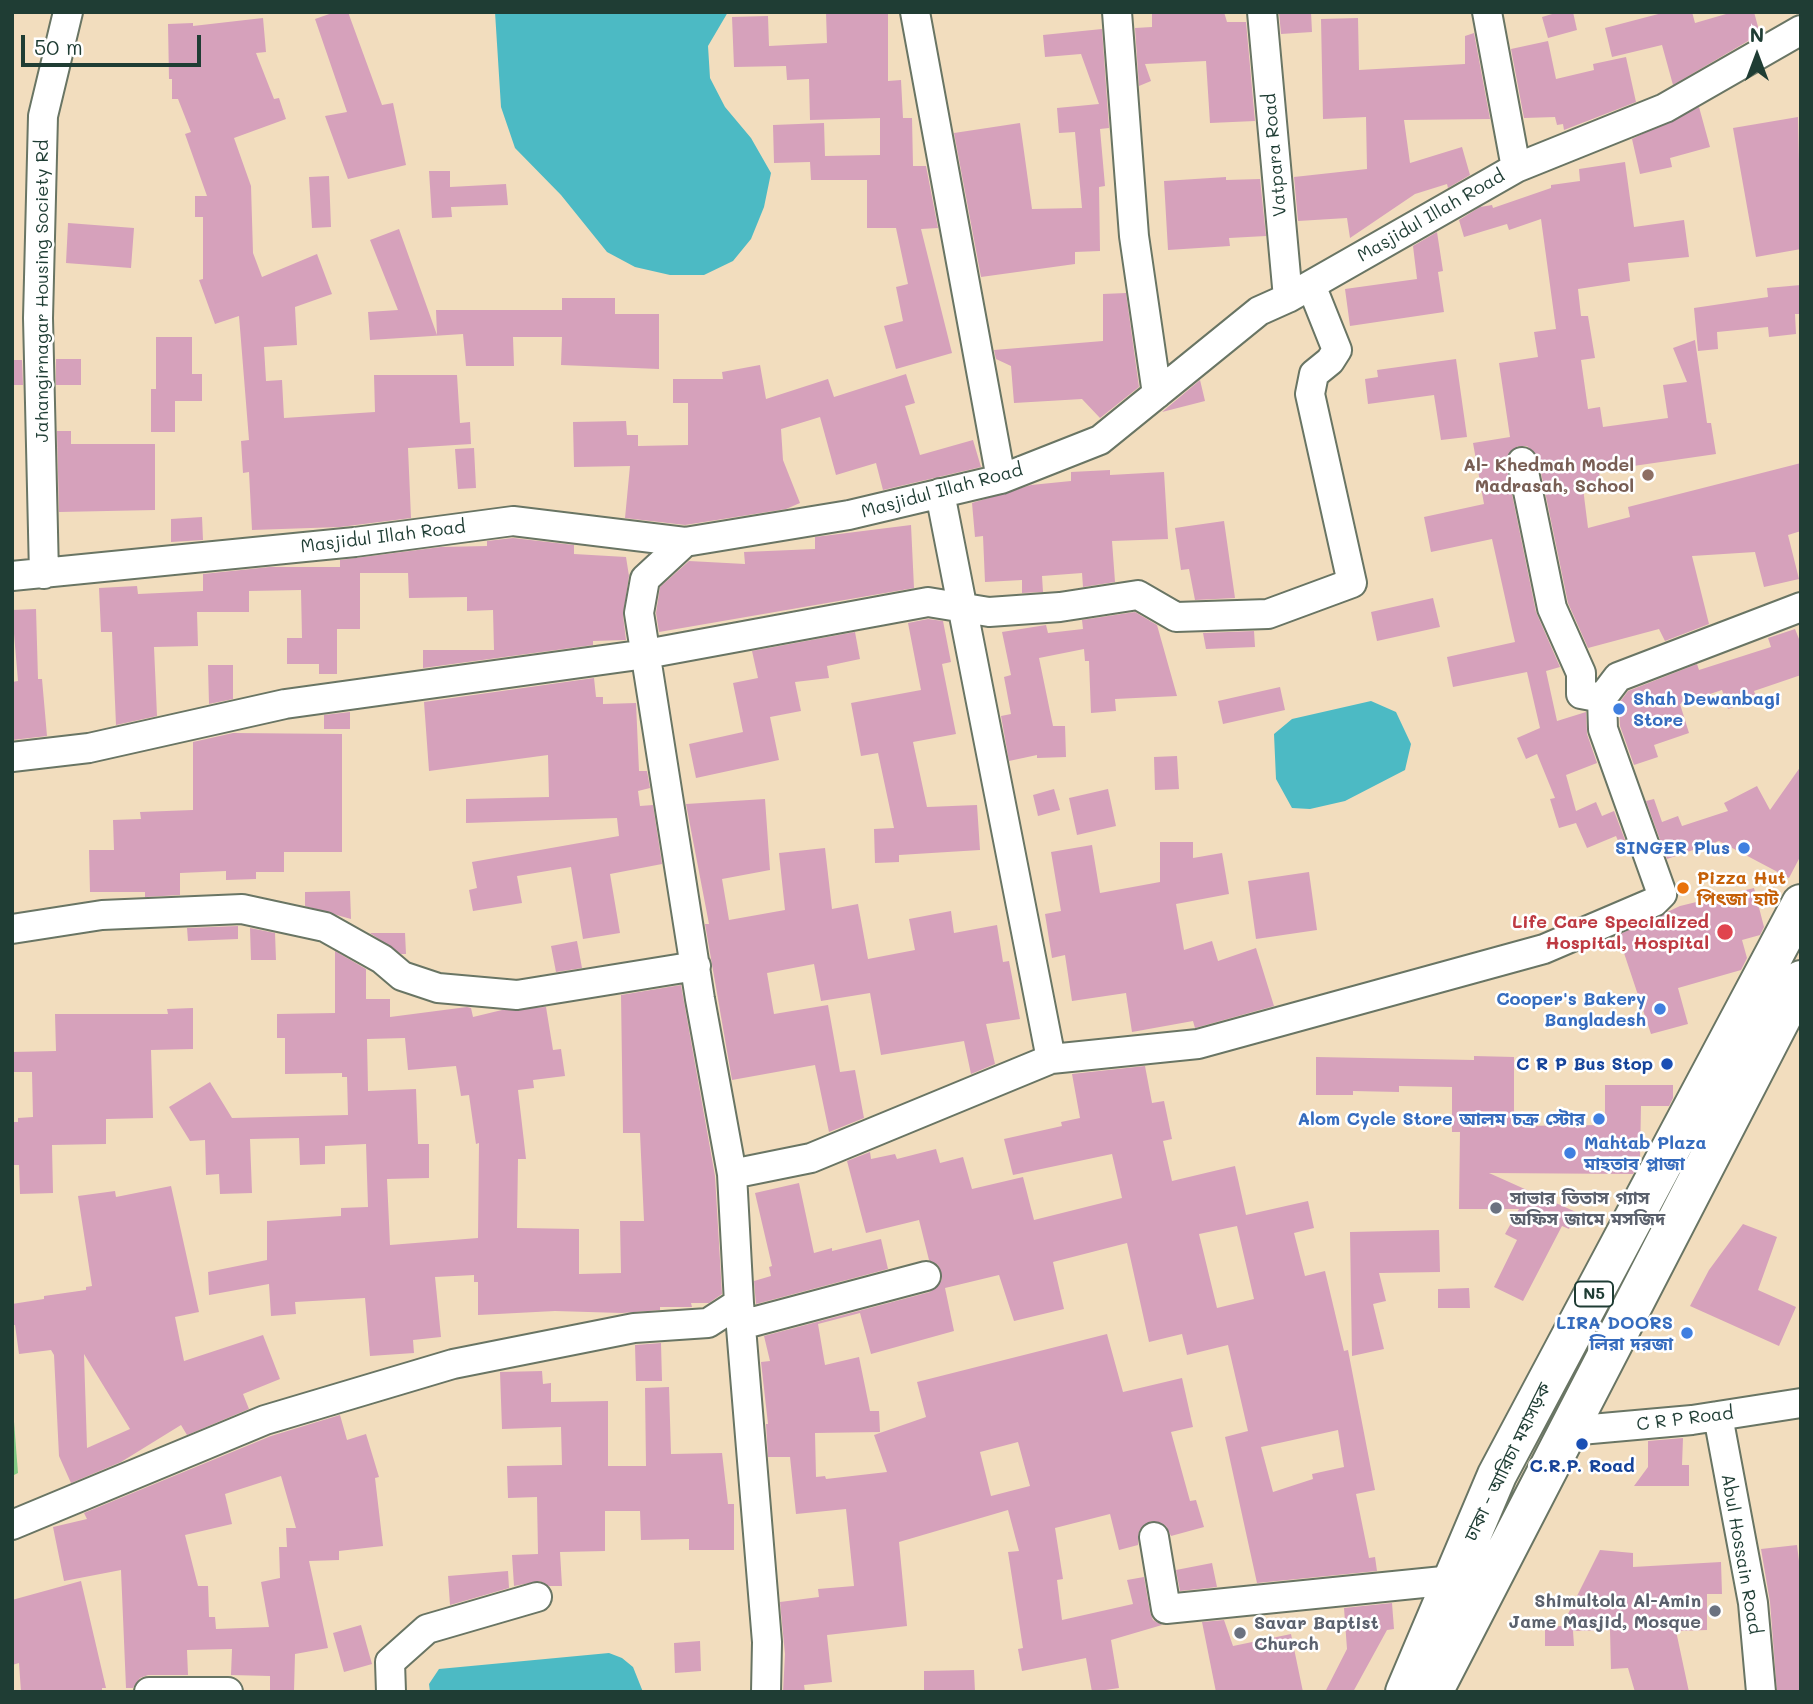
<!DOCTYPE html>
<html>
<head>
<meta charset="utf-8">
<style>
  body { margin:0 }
  #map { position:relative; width:1813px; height:1704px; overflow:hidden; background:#f2ddbe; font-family:Mali,sans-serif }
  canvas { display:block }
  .frame { position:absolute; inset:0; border:14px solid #1f3d34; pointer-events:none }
  .north { position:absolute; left:1722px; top:21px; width:70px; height:70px; -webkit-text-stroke:5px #fff; paint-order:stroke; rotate:0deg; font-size:19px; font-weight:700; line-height:28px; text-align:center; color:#1f3d34 }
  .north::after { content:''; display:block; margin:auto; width:24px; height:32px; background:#1f3d34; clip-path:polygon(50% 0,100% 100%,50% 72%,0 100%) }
  .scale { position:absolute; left:21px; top:35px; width:180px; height:32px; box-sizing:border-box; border:4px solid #1f3d34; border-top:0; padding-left:9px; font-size:21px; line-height:24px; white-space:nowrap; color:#1f3d34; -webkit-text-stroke:5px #fff; paint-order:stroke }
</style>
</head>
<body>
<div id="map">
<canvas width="1813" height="1704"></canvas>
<div class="frame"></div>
<div class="north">N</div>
<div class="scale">50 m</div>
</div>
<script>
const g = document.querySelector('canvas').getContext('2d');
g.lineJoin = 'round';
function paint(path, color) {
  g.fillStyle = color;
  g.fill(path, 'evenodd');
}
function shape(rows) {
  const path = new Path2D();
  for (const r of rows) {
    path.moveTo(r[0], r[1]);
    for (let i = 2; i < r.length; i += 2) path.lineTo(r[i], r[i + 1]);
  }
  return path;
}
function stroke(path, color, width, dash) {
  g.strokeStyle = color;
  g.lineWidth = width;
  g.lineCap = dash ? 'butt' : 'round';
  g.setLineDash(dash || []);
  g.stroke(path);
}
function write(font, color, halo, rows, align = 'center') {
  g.font = font + ' Mali,"Noto Sans Bengali",sans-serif';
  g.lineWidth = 5;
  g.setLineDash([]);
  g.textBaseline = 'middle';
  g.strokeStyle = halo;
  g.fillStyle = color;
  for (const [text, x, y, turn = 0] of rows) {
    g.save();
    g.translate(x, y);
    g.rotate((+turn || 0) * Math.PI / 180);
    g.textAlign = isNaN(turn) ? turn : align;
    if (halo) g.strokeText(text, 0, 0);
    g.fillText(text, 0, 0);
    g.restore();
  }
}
const green = shape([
  [12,1396,18,1473,12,1476]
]);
const water = shape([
  [495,12,728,12,708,46,710,78,725,107,751,138,771,173,764,207,751,239,733,261,704,275,670,275,635,267,607,252,561,195,515,148,501,107],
  [1371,701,1396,712,1411,744,1405,770,1345,801,1310,809,1292,808,1276,779,1274,734,1292,719],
  [609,1653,622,1658,633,1667,643,1692,430,1692,429,1684,439,1669]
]);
const building = shape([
  [335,12,348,12,382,105,393,103,406,165,348,179,325,116,347,112,315,19],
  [826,12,888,12,888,81,901,80,903,118,912,118,913,166,926,166,938,228,921,229,952,353,896,369,884,326,903,321,896,287,908,284,896,228,867,228,867,180,811,180,810,162,774,163,773,125,824,123,825,156,880,155,880,118,810,120,809,79,787,80,786,66,734,67,732,17,768,16,769,46,827,43],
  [1152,12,1224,12,1227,22,1246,22,1255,121,1210,123,1206,61,1145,64,1151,81,1139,86,1135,28,1152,27],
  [1279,12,1311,12,1312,32,1281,34],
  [1559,12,1573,12,1577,30,1548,38,1542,17],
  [1666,12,1692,12,1695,23,1733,12,1754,12,1760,34,1673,85,1662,45,1612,57,1605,28],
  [263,18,266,52,256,53,274,99,279,98,286,119,234,138,251,186,253,253,262,277,317,254,332,294,295,307,297,345,264,347,266,381,282,380,284,418,375,412,374,375,457,375,460,423,470,422,471,444,408,448,411,518,340,527,252,530,249,472,243,473,241,441,249,440,239,316,215,324,199,280,203,279,203,217,195,217,195,196,207,196,185,134,191,132,178,99,172,99,172,79,169,79,168,24,193,23,193,26],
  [1358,18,1359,70,1465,64,1465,36,1474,33,1490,119,1404,120,1410,163,1462,147,1470,175,1448,188,1447,184,1415,194,1350,238,1347,218,1298,221,1294,177,1367,169,1366,117,1323,119,1321,19],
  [1102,29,1109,128,1100,129,1105,186,1099,187,1100,251,1075,252,1075,264,981,277,954,133,1020,123,1032,209,1082,208,1075,132,1059,133,1057,108,1099,104,1081,54,1045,57,1043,35],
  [1548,41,1556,79,1594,70,1593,64,1626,57,1636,102,1564,130,1563,124,1557,125,1555,117,1524,118,1511,49],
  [1699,107,1710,147,1670,158,1672,167,1640,174,1632,139],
  [1798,117,1801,249,1756,257,1733,128],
  [1625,162,1634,227,1684,220,1689,257,1628,263,1630,281,1578,289,1581,316,1588,316,1595,358,1581,360,1588,409,1600,407,1603,427,1668,418,1663,385,1687,382,1673,348,1695,340,1707,423,1711,423,1716,454,1599,471,1601,486,1583,488,1588,528,1630,517,1628,507,1801,463,1801,531,1788,535,1799,579,1764,587,1755,552,1692,556,1709,624,1665,641,1659,629,1588,648,1568,603,1538,458,1527,446,1518,446,1507,456,1506,465,1536,612,1560,667,1546,671,1557,721,1586,712,1587,734,1597,763,1566,775,1576,811,1596,802,1602,816,1614,811,1630,853,1624,855,1616,836,1587,848,1576,823,1559,828,1550,799,1555,798,1537,754,1526,759,1517,738,1540,728,1527,672,1453,687,1447,657,1515,642,1512,629,1492,539,1431,552,1424,517,1484,504,1473,443,1510,437,1499,363,1538,357,1534,332,1556,329,1541,219,1509,230,1507,224,1464,237,1459,220,1480,207,1492,205,1493,208,1551,188,1551,185,1580,181,1579,169],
  [429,171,450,171,450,187,506,184,508,205,451,207,452,217,432,218],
  [329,176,331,227,312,228,309,177],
  [1226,177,1226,180,1260,179,1266,236,1229,238,1230,246,1168,250,1164,181],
  [68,223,134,228,131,268,66,263],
  [399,229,437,335,436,310,562,310,562,298,615,298,615,314,659,314,659,369,561,365,562,337,513,337,514,366,466,366,463,334,370,340,368,312,398,310,370,240],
  [1437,232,1443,271,1438,272,1444,312,1350,326,1345,289,1417,279,1413,246],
  [1801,285,1801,314,1795,314,1796,334,1769,337,1768,327,1717,332,1718,349,1698,351,1694,308,1768,297,1767,288],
  [1126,293,1139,387,1100,418,1082,399,1014,403,1011,366,996,359,994,350,1103,341,1103,294],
  [156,337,192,337,192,374,202,374,202,401,175,401,175,432,151,432,151,389,156,389],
  [56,359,81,359,81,385,56,385],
  [1456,359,1467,437,1441,440,1434,395,1368,404,1365,379,1378,377,1377,370],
  [12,360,22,360,23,385,12,385],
  [760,365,766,399,828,379,834,397,906,374,915,403,905,406,920,455,973,440,981,467,883,490,876,463,836,475,820,417,781,429,783,460,800,503,786,509,685,525,625,518,630,466,574,467,573,422,626,421,627,435,638,435,638,446,688,445,688,403,673,403,673,379,723,379,722,372],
  [1200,380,1205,401,1162,412,1168,407],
  [57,431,71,431,71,444,155,444,155,510,59,512],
  [474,448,476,488,458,489,455,449],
  [1110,470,1110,475,1164,472,1168,539,1112,541,1115,582,1083,587,1082,573,1042,576,1043,592,1022,593,1022,580,985,582,983,536,975,537,972,503,1031,485,1071,481,1071,472],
  [202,517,203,540,171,542,171,519],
  [1224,521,1235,598,1195,600,1189,569,1181,570,1175,528],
  [911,525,914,588,659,632,656,613,660,587,689,561,745,564,744,552,815,549,815,537],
  [513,538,574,545,574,554,626,557,629,576,623,615,626,640,593,641,593,645,423,668,423,650,494,650,493,610,467,611,467,597,409,598,408,573,360,573,360,629,337,629,337,674,319,674,319,664,287,664,287,638,302,638,301,590,249,591,249,612,197,612,198,646,154,647,157,716,116,725,112,632,101,632,99,588,137,586,138,594,203,591,203,574,270,567,340,567,340,560,441,547,487,546,487,541],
  [1433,598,1440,627,1377,641,1371,612],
  [36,609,38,679,42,679,47,736,12,740,12,682,18,681,12,610],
  [1135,612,1157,625,1177,696,1115,699,1116,711,1091,713,1089,661,1085,661,1084,649,1039,658,1053,726,1065,726,1066,757,1037,758,1037,755,1009,761,1001,716,1011,714,1004,677,1011,675,1002,632,1046,625,1048,633,1083,629,1082,620],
  [928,619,943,621,951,662,942,664,956,734,913,742,927,807,977,805,980,850,899,855,899,862,875,863,874,829,894,828,878,753,861,756,851,703,921,690,908,623],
  [1795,629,1801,644,1801,675,1754,691,1757,699,1728,709,1722,690,1680,704,1689,733,1654,745,1658,757,1634,765,1620,726,1619,703,1628,691,1697,664,1699,670,1771,647,1768,638],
  [1254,631,1255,647,1206,649,1203,633],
  [855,632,860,659,827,666,829,678,795,682,801,711,770,717,779,760,696,778,689,744,743,732,733,683,758,678,752,651],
  [208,665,233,665,233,699,209,704],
  [594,678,596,697,603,697,603,704,636,703,639,771,647,771,650,788,638,791,640,806,653,805,662,864,610,874,620,933,583,939,571,867,517,876,522,903,473,911,469,890,477,888,472,862,619,836,617,818,466,823,466,799,549,797,548,755,429,771,424,702],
  [1280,687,1285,710,1223,724,1218,701],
  [350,712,350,729,324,729,324,715],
  [233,733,342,734,342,852,284,852,284,872,256,872,256,879,226,880,226,871,180,873,180,895,145,897,145,892,90,892,89,850,114,850,113,820,141,819,140,812,193,810,193,742],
  [1177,756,1179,789,1155,790,1154,757],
  [1801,766,1801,855,1789,878,1719,841,1667,859,1646,801,1654,799,1662,822,1678,816,1682,826,1728,811,1724,803,1757,786,1770,810],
  [1054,789,1060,810,1038,816,1033,795],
  [1108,789,1116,826,1077,835,1069,798],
  [765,799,770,870,722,879,729,920,785,910,779,853,825,848,832,909,858,904,868,959,915,950,909,919,951,911,954,933,997,925,1003,962,1009,961,1020,1019,986,1024,995,1064,971,1074,964,1041,881,1055,870,993,821,1001,814,964,767,973,774,1014,828,1005,840,1072,855,1070,864,1118,829,1132,815,1065,732,1080,705,924,709,924,686,804],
  [1160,842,1193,842,1193,858,1222,853,1229,894,1176,904,1184,950,1212,941,1218,961,1256,948,1274,1006,1195,1028,1193,1021,1132,1032,1126,993,1072,1001,1065,955,1052,958,1045,914,1061,911,1051,852,1092,845,1100,893,1160,882],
  [1309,872,1317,930,1256,939,1248,881],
  [1754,888,1764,927,1760,935,1742,940,1747,958,1741,970,1678,988,1688,1024,1651,1034,1618,935,1680,906],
  [350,891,351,919,305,906,305,892],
  [238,926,238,939,188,941,187,928],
  [250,928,275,933,276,960,251,960],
  [370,933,405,933,406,954,401,954],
  [577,941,582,968,556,972,551,946],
  [335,951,366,969,366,999,390,999,390,1017,467,1007,471,1008,473,1017,502,1010,546,1007,553,1050,561,1049,565,1076,533,1080,534,1088,518,1090,526,1159,518,1159,517,1228,579,1229,579,1274,621,1273,620,1221,644,1221,640,1133,623,1133,621,995,681,985,715,1176,722,1294,709,1303,691,1303,692,1307,660,1307,660,1310,622,1313,555,1311,478,1315,478,1282,474,1282,474,1275,435,1277,441,1337,413,1340,414,1353,370,1356,365,1298,295,1302,296,1314,271,1316,269,1284,209,1295,208,1272,267,1260,267,1221,341,1216,341,1208,368,1207,366,1144,325,1146,325,1164,300,1165,299,1138,250,1139,252,1193,220,1194,219,1174,206,1175,205,1140,190,1141,169,1107,210,1082,232,1118,348,1115,347,1077,342,1077,342,1073,285,1074,285,1038,277,1038,277,1014,335,1013],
  [405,1038,408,1070,456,1066,461,1096,469,1095,476,1144,479,1143,478,1238,390,1245,387,1179,429,1178,429,1144,418,1144,416,1089,368,1091,367,1039],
  [193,1008,193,1049,151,1050,153,1118,106,1119,106,1144,52,1145,53,1193,20,1194,19,1165,12,1165,12,1122,18,1122,18,1118,33,1117,32,1072,12,1072,12,1052,56,1051,55,1014,168,1014,167,1009],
  [1474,1056,1514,1057,1514,1126,1605,1125,1605,1085,1673,1085,1673,1098,1669,1106,1641,1106,1640,1160,1633,1174,1489,1173,1576,1212,1569,1229,1562,1226,1523,1301,1494,1287,1517,1240,1505,1234,1519,1209,1459,1209,1460,1132,1452,1132,1452,1087,1399,1086,1399,1092,1353,1091,1353,1095,1316,1095,1316,1057,1474,1060],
  [1145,1066,1152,1103,1164,1101,1172,1139,1163,1141,1172,1181,1235,1166,1246,1215,1308,1201,1314,1228,1294,1233,1305,1276,1325,1271,1344,1351,1348,1350,1375,1490,1356,1494,1369,1558,1375,1557,1377,1571,1257,1583,1225,1437,1248,1431,1228,1345,1187,1355,1182,1334,1149,1342,1127,1243,1053,1262,1064,1309,1014,1321,999,1275,945,1288,954,1331,871,1354,860,1313,818,1324,825,1365,859,1357,870,1411,879,1411,880,1432,815,1433,816,1477,825,1476,826,1479,887,1472,874,1435,926,1417,917,1382,1107,1334,1123,1392,1182,1378,1193,1427,1171,1432,1190,1501,1196,1500,1204,1527,1171,1536,1166,1526,1151,1521,1139,1531,1138,1545,1119,1550,1110,1514,1055,1528,1063,1579,1057,1580,1062,1620,1133,1604,1127,1580,1144,1577,1150,1612,1153,1620,1162,1625,1111,1640,1119,1688,1092,1692,1086,1658,1022,1671,1018,1649,1023,1648,1008,1552,1019,1551,1008,1510,899,1542,907,1626,827,1635,832,1682,804,1685,805,1692,783,1692,785,1654,780,1602,819,1597,818,1589,854,1586,846,1509,796,1514,790,1457,768,1457,766,1424,768,1424,761,1362,770,1361,764,1336,930,1292,942,1280,938,1265,929,1260,919,1220,866,1233,847,1161,870,1152,871,1159,895,1154,897,1159,936,1149,940,1163,963,1157,972,1189,1023,1177,1034,1220,1122,1198,1112,1154,1013,1175,1004,1139,1062,1126,1061,1122,1080,1118,1072,1074],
  [1237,1226,1254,1299,1217,1308,1199,1234],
  [1338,1430,1344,1467,1312,1474,1313,1479,1273,1492,1261,1447],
  [1018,1442,1030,1486,991,1496,980,1452],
  [799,1183,814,1253,832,1248,832,1251,881,1239,888,1269,756,1304,754,1281,771,1276,769,1267,772,1266,755,1193],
  [171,1186,199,1312,175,1317,184,1361,263,1335,280,1379,243,1394,249,1409,187,1435,181,1425,121,1462,71,1483,59,1456,54,1355,51,1350,19,1354,15,1325,12,1325,12,1304,44,1299,44,1296,86,1290,86,1287,92,1286,78,1196,115,1191,116,1197],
  [84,1354,130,1429,87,1448],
  [1743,1224,1777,1237,1758,1290,1796,1307,1779,1346,1690,1306,1709,1270],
  [1439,1230,1440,1272,1379,1273,1386,1301,1373,1304,1384,1349,1352,1356,1350,1232],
  [1469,1288,1470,1308,1438,1308,1438,1289],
  [661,1343,662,1381,636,1381,635,1345],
  [542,1371,543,1384,551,1383,551,1402,608,1401,608,1466,646,1466,645,1388,669,1387,671,1454,722,1453,728,1504,734,1504,734,1550,689,1550,689,1539,641,1540,640,1511,605,1511,605,1551,560,1552,562,1586,549,1586,540,1581,514,1586,512,1555,538,1554,537,1497,508,1498,507,1466,562,1465,561,1427,502,1429,500,1372],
  [340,1415,347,1440,366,1434,379,1477,375,1478,383,1546,339,1551,339,1560,309,1561,328,1648,295,1654,294,1691,270,1690,270,1676,231,1675,232,1649,187,1650,188,1675,148,1675,140,1678,133,1688,126,1688,121,1570,64,1581,53,1527,87,1519,84,1513,271,1436],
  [281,1476,296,1528,286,1528,287,1547,279,1547,280,1578,261,1582,269,1627,216,1629,215,1617,209,1617,208,1586,198,1586,185,1535,232,1524,225,1494],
  [1683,1438,1682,1465,1689,1465,1689,1486,1634,1486,1648,1467,1648,1441],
  [1797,1545,1801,1577,1801,1692,1777,1692,1770,1602,1761,1549],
  [1600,1550,1633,1553,1633,1567,1721,1562,1722,1594,1707,1594,1707,1630,1676,1631,1689,1692,1635,1692,1628,1668,1611,1669,1610,1630,1573,1631,1574,1646,1545,1646,1545,1627,1562,1626],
  [1212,1563,1217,1587,1180,1591,1176,1570],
  [508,1571,509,1588,450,1605,448,1576],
  [81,1581,106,1688,102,1688,102,1692,21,1692,19,1663,12,1665,12,1600],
  [1392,1603,1394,1629,1387,1630,1353,1692,1325,1692,1347,1649,1344,1608],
  [1224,1620,1233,1646,1291,1634,1303,1692,1216,1692,1202,1622],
  [361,1625,372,1664,344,1672,333,1633],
  [700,1641,701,1671,675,1673,674,1643],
  [974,1670,975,1692,924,1692,924,1671]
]);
const street = shape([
  [915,12,1001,479],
  [1117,12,1134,236,1157,394],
  [1262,12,1288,298],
  [1487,12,1516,168],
  [1522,462,1552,608,1581,673,1581,694,1602,698],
  [940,493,1051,1059],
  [685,542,645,579,639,613,700,999,732,1174],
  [44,574,38,318,43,116,68,12],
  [12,576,355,542,513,521,685,542,849,515,1001,479,1100,440,1259,311,1288,298,1516,168,1665,108,1801,30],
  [12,757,89,748,285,704,646,654,928,602,989,612,1060,607,1138,595,1176,617,1268,614,1352,583,1310,394,1314,374,1330,361,1337,350,1311,285],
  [12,929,102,915,242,909,325,927,382,959,402,976,438,988,517,995,696,966],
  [739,1303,767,1642,766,1692],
  [741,1325,926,1276],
  [1718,1416,1753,1603,1761,1692],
  [1569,1431,1692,1420,1801,1403],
  [12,1525,265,1420,453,1364,634,1328,708,1323,739,1303,732,1174,811,1158,1051,1059,1198,1044,1544,949,1654,902,1662,894,1603,729,1602,698,1618,677,1801,607],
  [1154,1537,1166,1609,1453,1580],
  [149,1692,228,1692],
  [391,1692,390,1662,427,1629,537,1597]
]);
const highway = shape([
  [1405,1692,1497,1475,1801,904],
  [1433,1692,1801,980]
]);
const markers = [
  [1648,475,7,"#8d6e63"],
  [1619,709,7,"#3f7fe0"],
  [1744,848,7,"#3f7fe0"],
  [1683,888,7,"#e8710a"],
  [1725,932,9,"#e0444e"],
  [1660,1009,7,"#3f7fe0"],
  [1667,1064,7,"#1a4fb4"],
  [1599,1119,7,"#3f7fe0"],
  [1570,1153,7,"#3f7fe0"],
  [1496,1208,7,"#6b7280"],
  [1687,1333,7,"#3f7fe0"],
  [1582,1444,7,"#1a4fb4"],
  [1715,1611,7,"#6b7280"],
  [1240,1633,7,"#6b7280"]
];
const shields = [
  [1594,1294,38]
];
const shieldNames = [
  ["N5",1594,1294]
];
const streetNames = [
  ["Vatpara Road",1275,155,-95],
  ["Masjidul Illah Road",1431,216,-30],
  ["Jahangirnagar Housing Society Rd",42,291,-90],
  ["Masjidul Illah Road",942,491,-15],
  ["Masjidul Illah Road",383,537,-7],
  ["C R P Road",1685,1419,-7],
  ["ঢাকা - আরিচা মহাসড়ক",1508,1462,-64],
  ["Abul Hossain Road",1741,1554,80]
];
const educationNames = [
  ["Al- Khedmah Model",1634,465],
  ["Madrasah, School",1634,486]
];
const shopNames = [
  ["Shah Dewanbagi",1633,699,"left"],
  ["Store",1633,720,"left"],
  ["SINGER Plus",1730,848],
  ["Cooper's Bakery",1646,999],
  ["Bangladesh",1646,1020],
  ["Alom Cycle Store আলম চক্র স্টোর",1585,1119],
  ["Mahtab Plaza",1584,1143,"left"],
  ["মাহতাব প্লাজা",1584,1164,"left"],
  ["LIRA DOORS",1673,1323],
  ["লিরা দরজা",1673,1344]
];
const foodNames = [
  ["Pizza Hut",1697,878],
  ["পিৎজা হাট",1697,899]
];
const healthNames = [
  ["Life Care Specialized",1709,922],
  ["Hospital, Hospital",1709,943]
];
const transitNames = [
  ["C R P Bus Stop",1653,1064],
  ["C.R.P. Road",1582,1466,"center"]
];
const worshipNames = [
  ["সাভার তিতাস গ্যাস",1510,1198],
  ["অফিস জামে মসজিদ",1510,1219],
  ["Shimultola Al-Amin",1701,1601,"right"],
  ["Jame Masjid, Mosque",1701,1622,"right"],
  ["Savar Baptist",1254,1623],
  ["Church",1254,1644]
];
paint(green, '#88ce88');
paint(water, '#4cbac4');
paint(building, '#d6a1bb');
stroke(street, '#697564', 32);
stroke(highway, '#697564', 42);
stroke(street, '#fff', 28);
stroke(highway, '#fff', 38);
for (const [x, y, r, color] of markers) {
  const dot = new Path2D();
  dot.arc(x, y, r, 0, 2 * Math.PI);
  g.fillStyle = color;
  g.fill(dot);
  stroke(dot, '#fff', 2.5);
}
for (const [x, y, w] of shields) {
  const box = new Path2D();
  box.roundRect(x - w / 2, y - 12.5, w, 25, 5);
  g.fillStyle = '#fff';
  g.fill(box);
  stroke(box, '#1f3d34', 2);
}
write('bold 16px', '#1f3d34', null, shieldNames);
write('18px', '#1f3d34', '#fff', streetNames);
write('bold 18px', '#785e54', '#fff', educationNames, 'right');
write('bold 18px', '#366cbe', '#fff', shopNames, 'right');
write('bold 18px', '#c56008', '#fff', foodNames, 'left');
write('bold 18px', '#be3a42', '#fff', healthNames, 'right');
write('bold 18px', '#164399', '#fff', transitNames, 'right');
write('bold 18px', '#5b616d', '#fff', worshipNames, 'left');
</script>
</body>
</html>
